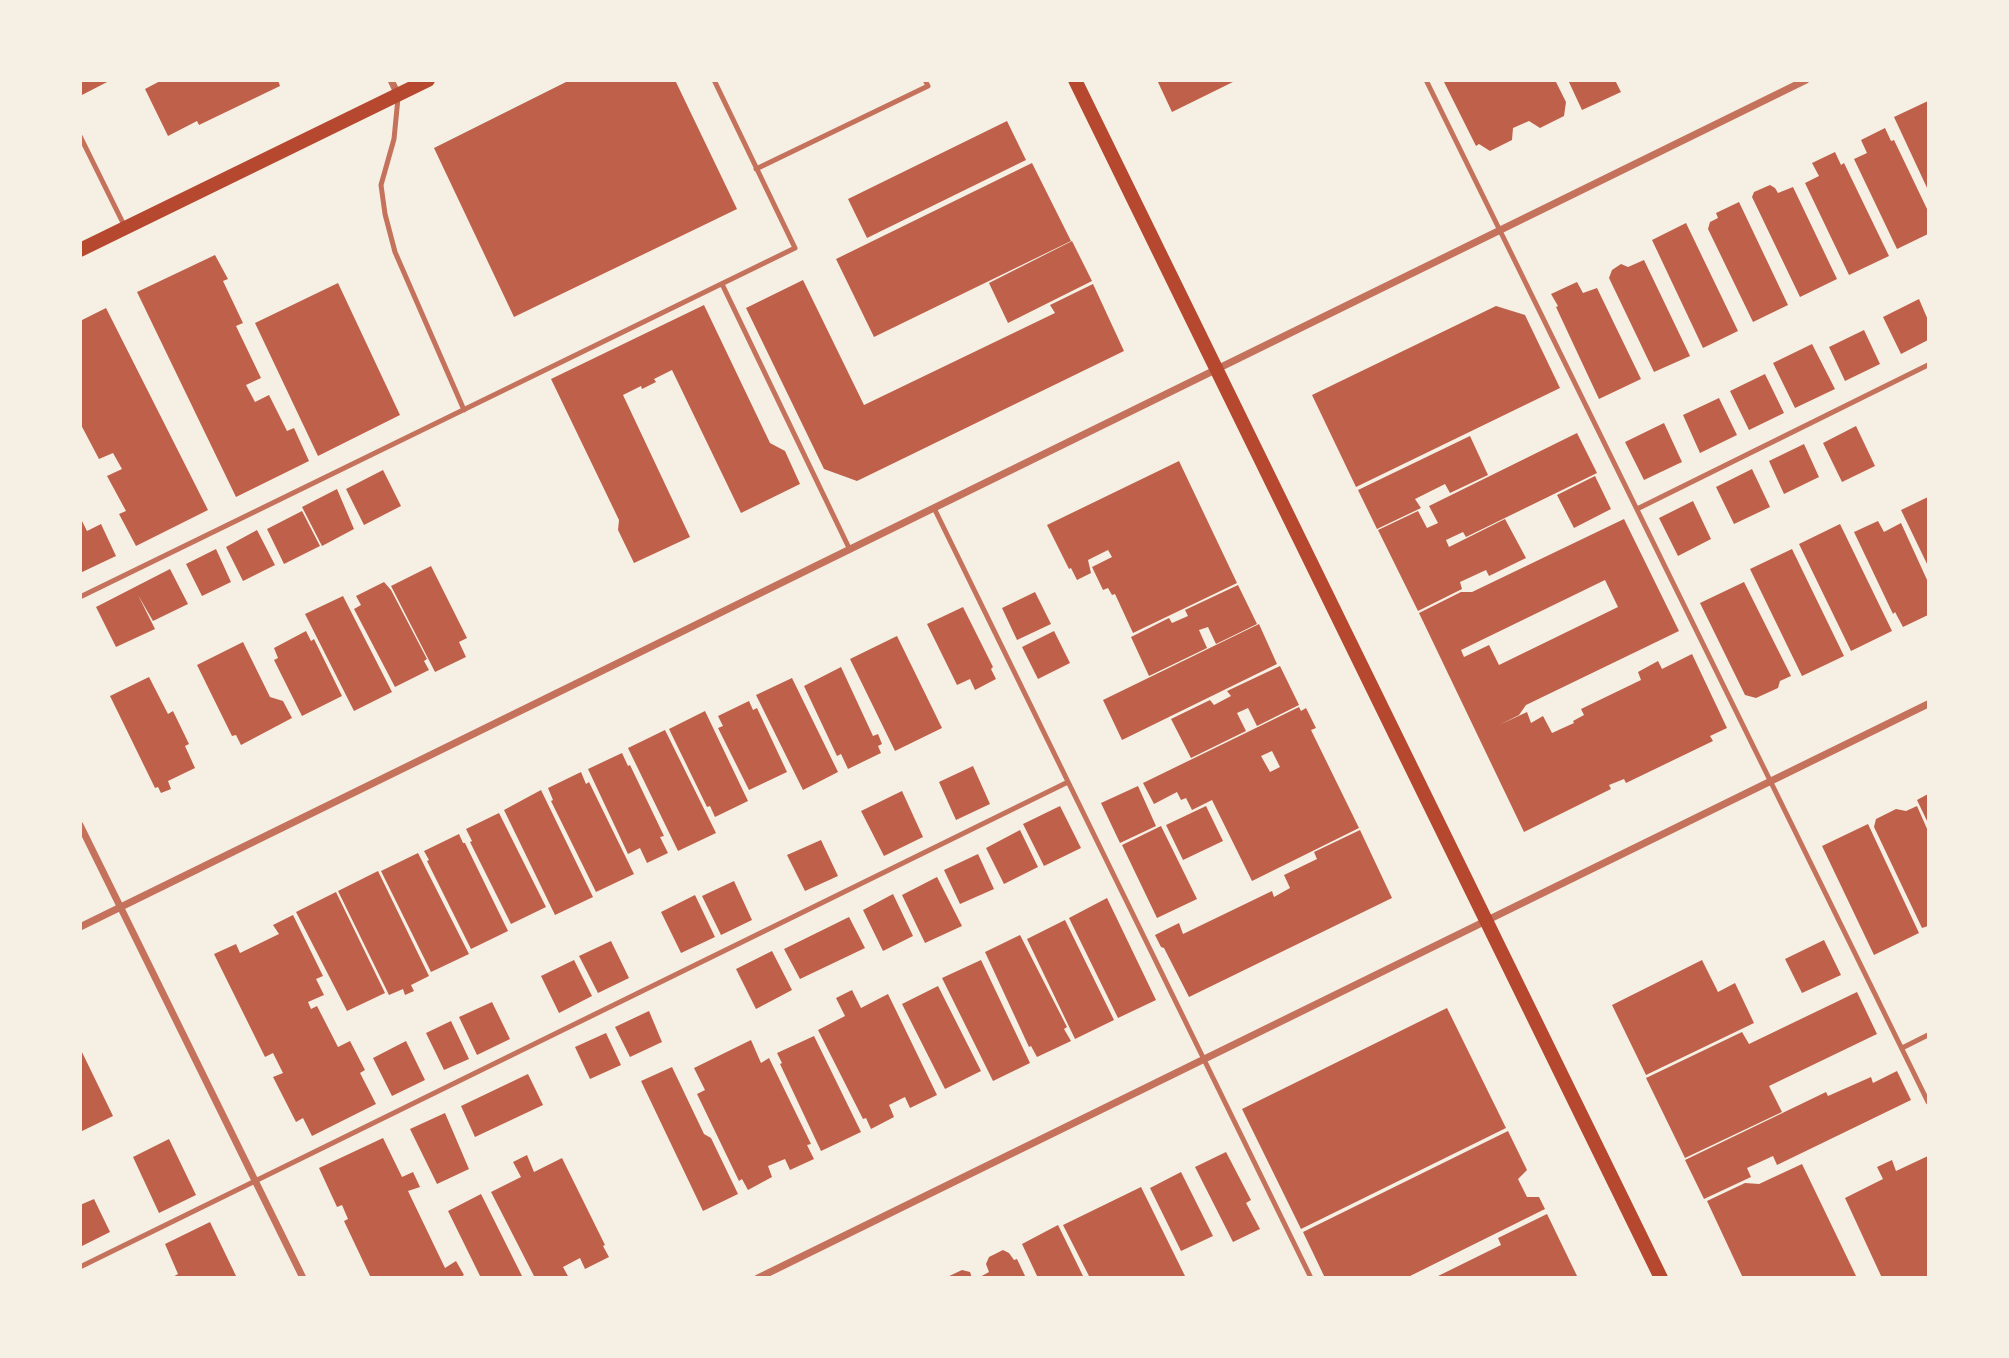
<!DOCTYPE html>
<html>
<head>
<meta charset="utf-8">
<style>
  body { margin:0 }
  #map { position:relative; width:2009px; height:1358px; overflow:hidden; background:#f6efe4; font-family:"Exo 2",sans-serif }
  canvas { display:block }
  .frame { position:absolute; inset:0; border:82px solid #f6efe4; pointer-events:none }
</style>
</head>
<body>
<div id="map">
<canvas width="2009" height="1358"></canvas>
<div class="frame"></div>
</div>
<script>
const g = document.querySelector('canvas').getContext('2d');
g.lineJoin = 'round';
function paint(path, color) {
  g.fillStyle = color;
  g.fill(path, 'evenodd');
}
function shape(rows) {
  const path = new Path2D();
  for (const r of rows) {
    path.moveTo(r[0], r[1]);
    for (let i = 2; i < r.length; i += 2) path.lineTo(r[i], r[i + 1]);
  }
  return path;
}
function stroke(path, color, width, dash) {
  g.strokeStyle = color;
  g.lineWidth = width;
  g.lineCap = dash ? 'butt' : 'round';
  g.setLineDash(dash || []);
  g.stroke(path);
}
const building = shape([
  [80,80,111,80,80,96],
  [162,80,278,80,280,86,199,125,197,121,168,136,145,89],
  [570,80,675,80,737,209,514,317,434,148],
  [1157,80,1237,80,1172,112],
  [1443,80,1555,80,1566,102,1564,116,1540,128,1529,121,1513,128,1512,140,1490,151,1479,144,1476,146],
  [1568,80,1615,80,1621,92,1582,110],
  [1928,101,1928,190,1894,117],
  [1007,121,1026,160,867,238,848,199],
  [1885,128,1891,141,1894,140,1928,211,1928,234,1897,249,1854,159,1867,153,1861,140],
  [1835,152,1841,165,1844,163,1889,256,1849,275,1805,183,1819,176,1812,163],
  [1032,163,1071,241,874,337,836,259],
  [1770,185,1775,188,1778,193,1793,187,1837,279,1800,297,1752,197,1754,192],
  [1739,202,1788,305,1753,322,1708,229,1710,222,1718,218,1716,213],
  [1686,223,1738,331,1703,348,1652,240],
  [1072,241,1092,281,1008,323,989,283],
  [215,255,228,279,223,281,243,323,236,326,261,378,246,385,255,402,269,395,287,431,294,428,309,461,236,497,137,292],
  [1644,260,1690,356,1654,372,1609,278,1612,270,1621,264,1628,267],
  [803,280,864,405,1055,313,1050,305,1093,284,1124,351,857,481,824,469,746,308],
  [1577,282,1583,293,1597,288,1641,379,1599,399,1556,307,1558,306,1551,294],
  [338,283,400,415,318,456,255,323],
  [1919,299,1928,320,1928,340,1901,354,1883,317],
  [704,305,770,443,785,451,800,484,741,513,672,370,654,379,656,382,642,389,641,386,623,395,690,537,634,563,618,530,619,520,551,379],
  [1496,306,1525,315,1560,388,1356,487,1312,395],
  [106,308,208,510,136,546,119,514,126,511,107,476,122,469,113,453,99,459,80,423,80,321],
  [1864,330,1880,364,1845,381,1829,347],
  [1812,344,1835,389,1795,408,1773,363],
  [1765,374,1784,413,1749,430,1730,391],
  [1719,398,1737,435,1700,453,1683,415],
  [1664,423,1682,462,1644,480,1625,442],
  [1856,426,1875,466,1842,482,1823,443],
  [1577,433,1597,473,1466,537,1463,532,1446,540,1449,547,1505,519,1526,558,1489,576,1486,570,1460,582,1462,589,1418,611,1378,530,1418,511,1427,528,1438,523,1429,506],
  [1470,436,1488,475,1450,493,1445,484,1415,499,1421,508,1377,529,1358,490],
  [1804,444,1819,477,1784,494,1769,461],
  [1179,461,1237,583,1133,633,1115,594,1112,595,1108,588,1103,590,1092,567,1112,557,1108,550,1088,560,1091,573,1077,580,1071,568,1069,569,1047,525],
  [1752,469,1770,507,1734,524,1716,487],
  [383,470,401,506,364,525,346,489],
  [1595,476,1611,509,1574,528,1557,495],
  [337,489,354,529,322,546,302,507],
  [1928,497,1928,566,1901,510],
  [1693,501,1711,539,1678,556,1659,518],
  [302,511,320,546,284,564,267,529],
  [80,517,87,531,101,524,116,556,80,573],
  [1624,519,1679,631,1526,705,1519,715,1499,725,1527,712,1531,723,1543,716,1552,733,1574,723,1573,721,1584,715,1581,709,1641,680,1638,672,1658,661,1662,669,1692,654,1727,728,1710,736,1713,741,1626,783,1624,779,1609,785,1611,789,1524,832,1419,613,1461,592,1472,592],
  [1605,580,1618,607,1499,665,1489,645,1464,657,1461,650],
  [1878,521,1884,532,1901,523,1928,582,1928,615,1903,627,1895,612,1893,614,1854,532],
  [1840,524,1892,631,1851,651,1799,544],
  [257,530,275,565,243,581,226,547],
  [216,549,231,582,202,596,186,564],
  [1792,549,1844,656,1802,676,1750,569],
  [431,566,467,638,459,642,466,657,435,672,391,586],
  [170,569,188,604,153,621,138,595,155,629,116,647,96,607],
  [384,582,391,590,427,659,424,661,429,670,395,687,354,609,361,605,356,596],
  [1744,582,1791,676,1780,681,1778,688,1756,698,1745,695,1700,603],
  [1238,585,1257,624,1216,644,1208,627,1199,630,1207,648,1149,676,1131,637,1169,618,1172,623,1188,616,1185,610],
  [1035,592,1051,624,1017,640,1002,608],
  [343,596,392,692,354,711,305,614],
  [963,607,993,667,991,669,996,679,975,690,970,679,957,685,927,624],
  [1259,624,1277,664,1122,740,1103,700],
  [306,631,311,641,314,639,342,696,302,716,274,660,278,658,274,648],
  [1054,631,1070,663,1038,679,1022,647],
  [897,636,942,728,895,751,850,659],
  [243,642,270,697,283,701,292,718,241,745,236,735,232,736,197,665],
  [1280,666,1299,705,1257,726,1248,708,1237,713,1246,731,1191,758,1171,719,1210,700,1214,705,1231,696,1227,691],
  [841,667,873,736,878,734,882,744,878,746,881,753,848,769,841,754,837,756,804,686],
  [149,677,168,714,173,711,189,744,185,746,195,768,168,781,171,789,161,793,158,787,155,788,110,696],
  [792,678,838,772,803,790,756,695],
  [749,701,753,710,757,708,787,772,749,790,718,728,723,726,718,716],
  [1299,707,1301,711,1306,708,1316,728,1311,730,1359,828,1252,881,1212,800,1192,810,1186,798,1181,800,1177,792,1154,804,1143,783],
  [1272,751,1280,767,1270,772,1261,756],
  [705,711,748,801,715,817,710,806,707,807,669,729],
  [665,730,716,833,678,851,628,748],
  [622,753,628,766,630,765,664,836,660,837,668,853,647,863,640,848,628,854,588,769],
  [973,766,990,804,956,820,939,782],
  [581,772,586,784,589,782,634,874,596,892,551,801,553,800,548,788],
  [1138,786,1156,826,1120,843,1101,803],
  [541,790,593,897,555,915,504,810],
  [902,791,923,837,884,856,861,811],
  [1928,794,1928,823,1917,800],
  [1060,806,1081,848,1044,866,1023,824],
  [1206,806,1223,841,1183,860,1166,825],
  [1917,806,1928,831,1928,926,1922,928,1874,827,1876,819,1896,809,1906,811],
  [499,813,546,907,511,924,470,842,472,841,466,829],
  [1868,824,1919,933,1874,955,1822,846],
  [1161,826,1197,899,1157,918,1122,845],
  [1020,830,1038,867,1004,884,986,848],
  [1360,830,1392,898,1189,997,1164,948,1161,947,1155,935,1179,923,1183,934,1272,891,1274,897,1290,888,1284,875,1317,859,1314,852],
  [459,834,463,843,465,843,508,931,471,949,427,861,429,860,424,851],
  [821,840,838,876,805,891,787,855],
  [418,853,469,954,431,972,381,871],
  [978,854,994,889,960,904,944,870],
  [378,871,429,976,411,985,414,991,405,995,403,989,389,995,338,891],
  [937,877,962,926,925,943,902,895],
  [734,881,752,920,721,935,702,896],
  [336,892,385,993,347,1011,296,912],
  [893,894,913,936,883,951,863,910],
  [695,895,715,937,681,953,661,912],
  [1107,898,1156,1000,1118,1018,1069,918],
  [293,915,323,976,316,979,324,995,308,1002,311,1009,317,1006,338,1047,350,1041,365,1070,360,1073,376,1104,312,1136,303,1118,296,1122,273,1077,283,1073,273,1053,265,1057,214,954,236,944,240,953,279,934,273,925],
  [849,917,865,948,800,979,784,949],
  [1065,920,1114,1020,1075,1039,1027,939],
  [1020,935,1067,1027,1064,1029,1071,1041,1037,1057,1031,1046,1029,1047,985,952],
  [1824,940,1841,975,1802,993,1785,959],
  [611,941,629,978,598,993,579,956],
  [772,951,792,990,756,1009,736,969],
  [574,960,592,996,559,1013,541,976],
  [981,960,1030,1063,993,1081,942,978],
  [1702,960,1718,992,1735,983,1754,1023,1646,1075,1612,1005],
  [938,986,981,1071,945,1089,902,1004],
  [852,990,861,1008,888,994,937,1095,910,1108,905,1097,889,1105,894,1117,871,1129,866,1118,863,1119,818,1030,845,1016,836,998],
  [1857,992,1877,1034,1769,1086,1782,1112,1685,1158,1646,1078,1742,1032,1749,1044],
  [492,1002,510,1039,477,1055,459,1017],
  [1447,1008,1506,1128,1301,1229,1242,1109],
  [649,1011,662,1042,630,1057,615,1027],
  [451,1021,469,1059,444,1070,426,1033],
  [606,1033,621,1065,590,1079,575,1047],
  [814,1036,861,1132,821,1151,780,1064,782,1063,777,1053],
  [751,1040,761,1063,769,1058,811,1144,807,1145,814,1159,790,1170,785,1159,768,1166,772,1177,748,1190,742,1179,739,1181,697,1094,705,1090,694,1068],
  [406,1041,425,1080,392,1096,373,1058],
  [80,1048,113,1116,80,1132],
  [672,1067,704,1134,711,1138,738,1194,703,1211,641,1081],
  [1897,1071,1911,1100,1777,1165,1773,1156,1747,1168,1751,1177,1704,1199,1685,1160,1826,1092,1828,1096,1871,1077,1873,1083],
  [528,1074,543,1105,475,1137,461,1106],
  [445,1113,469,1169,437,1184,410,1129],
  [1508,1131,1527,1170,1518,1179,1527,1197,1539,1197,1545,1209,1406,1278,1325,1278,1303,1232],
  [383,1138,402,1177,413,1172,420,1187,408,1191,445,1268,456,1261,464,1275,459,1278,371,1278,344,1221,348,1219,342,1205,337,1207,319,1168],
  [169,1139,196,1195,159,1213,133,1157],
  [1226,1152,1251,1200,1246,1203,1260,1229,1233,1242,1195,1167],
  [527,1155,534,1172,562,1158,605,1245,603,1246,609,1257,585,1269,580,1258,563,1267,569,1278,535,1278,491,1192,521,1177,513,1162],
  [1928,1156,1928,1278,1882,1278,1845,1198,1883,1179,1877,1167,1892,1160,1896,1171],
  [1802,1164,1857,1278,1743,1278,1707,1201,1745,1183,1759,1184],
  [1181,1172,1213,1236,1181,1251,1150,1188],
  [1141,1187,1186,1278,1090,1278,1063,1225],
  [481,1194,523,1278,481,1278,448,1211],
  [94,1199,110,1232,82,1246,80,1205],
  [1547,1214,1578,1278,1434,1278,1501,1245,1498,1238],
  [210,1222,237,1278,171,1278,178,1274,165,1244],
  [1058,1225,1084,1278,1038,1278,1022,1244],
  [1003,1250,1009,1253,1014,1260,1017,1259,1026,1278,978,1278,989,1272,986,1264,989,1257],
  [962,1270,970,1272,972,1278,945,1278]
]);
const service = shape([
  [1426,80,1928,1102],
  [398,98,394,139,381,185,385,214,395,252,464,410],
  [80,136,124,225],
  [756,169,928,86,925,80],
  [722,284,850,550],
  [934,508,1311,1278],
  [1637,509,1928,365],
  [80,597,795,248,714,80],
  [1902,1048,1928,1035],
  [80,1267,1068,782]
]);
const minor = shape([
  [391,80,398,95],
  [80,825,303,1278],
  [80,927,1806,80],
  [758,1278,1928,704]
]);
const secondary = shape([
  [1075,80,1661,1278],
  [80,250,428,80]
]);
paint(building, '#bf614a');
stroke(service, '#c5725c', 5);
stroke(minor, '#c5725c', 7);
stroke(secondary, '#b5482f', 14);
</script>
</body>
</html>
